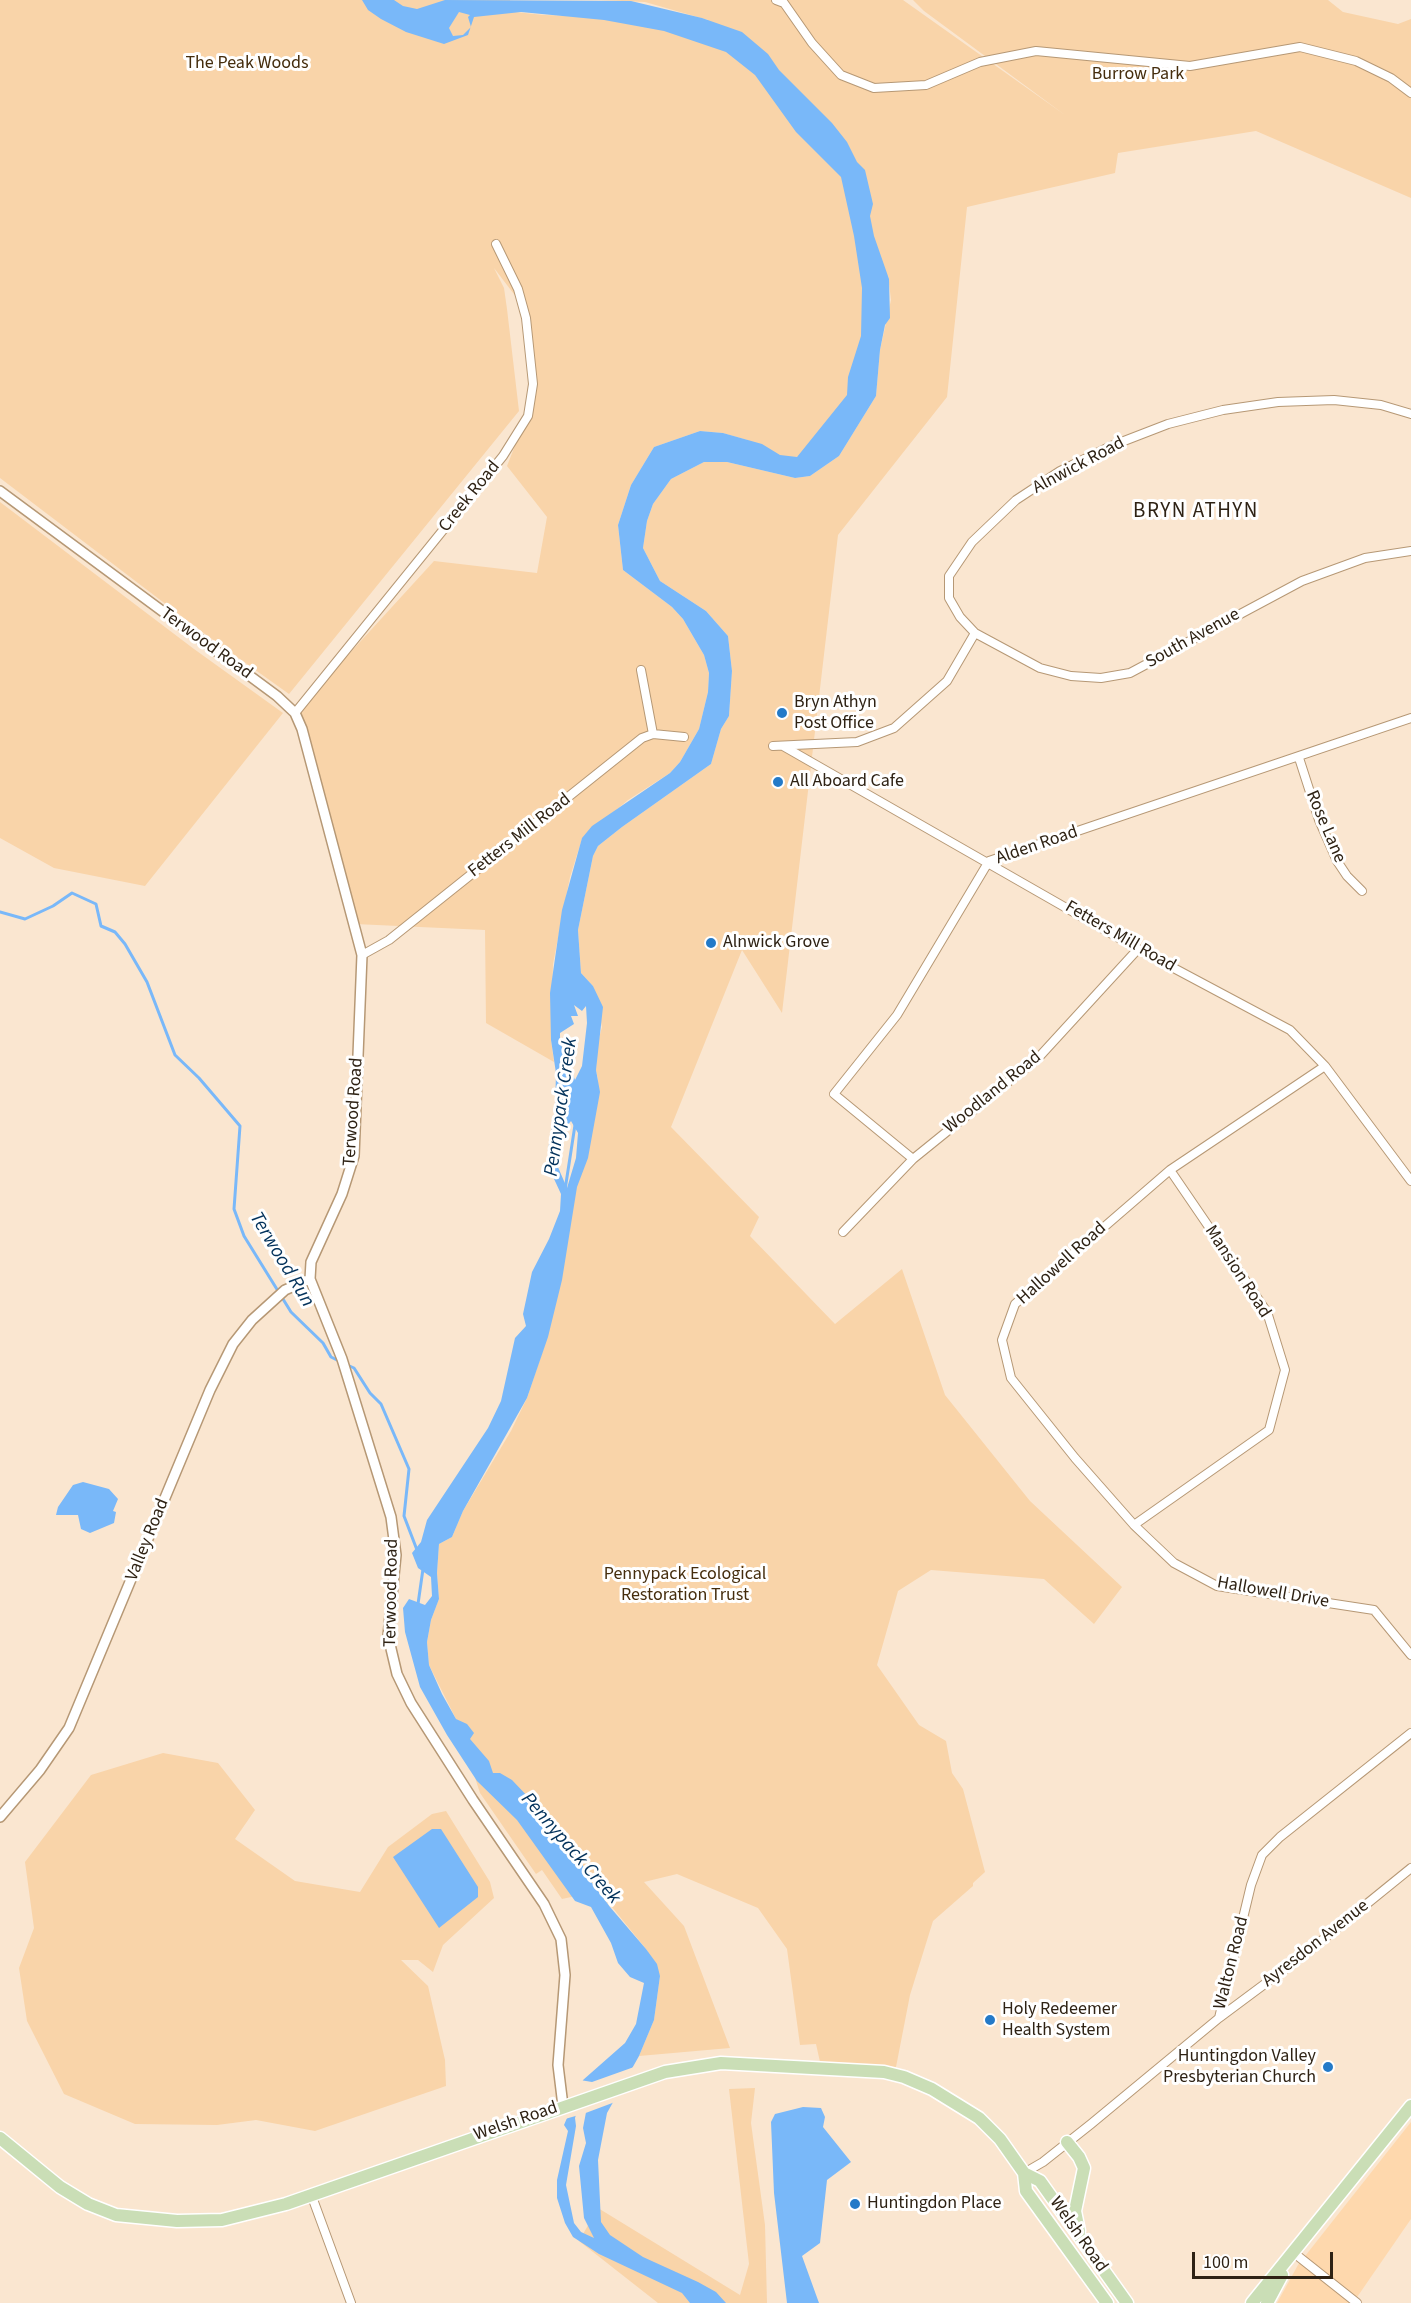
<!DOCTYPE html>
<html>
<head>
<meta charset="utf-8">
<style>
  body { margin:0 }
  #map { position:relative; width:1411px; height:2303px; overflow:hidden; background:#fae6d0; font-family:"Source Sans 3",sans-serif }
  canvas { display:block }
  .scale { position:absolute; left:1192px; top:2252px; width:141px; height:27px; box-sizing:border-box; border:3px solid #2e2214; border-top:0; padding-left:8px; font-size:18px; line-height:21px; white-space:nowrap; color:#2e2214; -webkit-text-stroke:4px #fff; paint-order:stroke }
</style>
</head>
<body>
<div id="map">
<canvas width="1411" height="2303"></canvas>
<div class="scale">100 m</div>
</div>
<script>
const g = document.querySelector('canvas').getContext('2d');
g.lineJoin = 'round';
function paint(path, color) {
  g.fillStyle = color;
  g.fill(path, 'evenodd');
}
function shape(rows) {
  const path = new Path2D();
  for (const r of rows) {
    path.moveTo(r[0], r[1]);
    for (let i = 2; i < r.length; i += 2) path.lineTo(r[i], r[i + 1]);
  }
  return path;
}
function stroke(path, color, width, dash) {
  g.strokeStyle = color;
  g.lineWidth = width;
  g.lineCap = dash ? 'butt' : 'round';
  g.setLineDash(dash || []);
  g.stroke(path);
}
function write(font, color, halo, rows, align = 'center') {
  g.font = font + ' "Source Sans 3",sans-serif';
  g.lineWidth = 6;
  g.setLineDash([]);
  g.textBaseline = 'middle';
  g.strokeStyle = halo;
  g.fillStyle = color;
  for (const [text, x, y, turn = 0] of rows) {
    g.save();
    g.translate(x, y);
    g.rotate((+turn || 0) * Math.PI / 180);
    g.textAlign = isNaN(turn) ? turn : align;
    if (halo) g.strokeText(text, 0, 0);
    g.fillText(text, 0, 0);
    g.restore();
  }
}
const built = shape([
  [1411,2122,1411,2219,1353,2303,1277,2303,1298,2265]
]);
const green = shape([
  [0,0,510,0,515,12,544,15,708,20,645,2,599,0,903,0,1065,115,924,11,913,0,1328,0,1343,12,1398,24,1411,19,1411,198,1256,131,1118,153,1115,173,967,207,947,397,838,535,782,1013,742,950,671,1127,759,1217,750,1236,835,1324,902,1269,945,1395,1030,1501,1122,1587,1094,1624,1044,1579,931,1570,898,1591,877,1665,919,1725,946,1741,952,1773,963,1789,985,1872,973,1883,973,1886,933,1921,910,1995,896,2067,820,2062,816,2044,800,2045,787,1949,758,1908,677,1874,644,1882,684,1926,730,2048,639,2056,654,2020,660,1976,646,1949,599,1891,562,1899,542,1870,536,1874,480,1793,456,1719,429,1665,427,1642,431,1620,439,1599,437,1573,439,1544,452,1537,463,1511,511,1431,527,1398,544,1347,598,1080,596,1070,597,1046,602,1027,593,986,581,973,578,930,593,856,598,846,622,827,711,764,721,729,729,716,732,671,728,636,706,611,660,581,643,548,647,521,653,504,671,479,704,462,727,462,795,478,810,476,839,456,876,396,880,350,891,300,888,275,867,365,836,423,799,456,788,461,747,440,723,433,700,431,654,447,631,485,618,525,623,570,672,607,683,619,704,655,709,673,708,692,699,729,680,762,670,773,628,800,582,839,570,877,553,964,551,1040,554,1062,486,1023,485,930,355,924,295,713,434,561,537,573,547,517,507,466,534,397,523,306,494,268,504,288,507,309,519,411,289,694,205,634,0,478],
  [0,502,194,649,283,713,145,886,54,868,0,838],
  [163,1753,218,1763,255,1810,235,1839,295,1881,360,1892,388,1847,432,1814,446,1811,490,1882,494,1898,443,1945,433,1972,418,1960,401,1960,428,1986,445,2060,446,2086,315,2131,256,2120,217,2125,135,2124,64,2094,27,2021,19,1968,34,1928,25,1862,91,1775],
  [755,2088,751,2123,765,2225,767,2303,658,2303,579,2241,598,2208,740,2295,749,2264,729,2089]
]);
const water = shape([
  [362,0,394,0,403,6,417,9,445,0,631,1,702,18,742,32,768,54,779,70,832,123,847,142,857,162,865,170,873,204,870,216,874,236,889,279,890,318,885,325,880,350,876,396,839,456,810,476,795,478,727,462,704,462,671,479,653,504,647,521,643,548,660,581,706,611,728,636,732,671,729,716,721,729,711,764,622,827,598,846,593,856,578,930,581,973,593,986,603,1007,596,1070,600,1092,588,1158,577,1187,562,1280,548,1337,527,1398,463,1511,452,1537,439,1544,437,1573,439,1599,431,1620,427,1642,429,1665,442,1694,456,1719,467,1724,474,1733,470,1739,489,1761,493,1773,500,1773,512,1780,550,1820,581,1861,587,1876,610,1907,646,1949,657,1964,660,1976,654,2020,639,2056,607,2113,598,2160,601,2222,610,2235,643,2257,698,2282,716,2292,726,2303,690,2303,682,2293,599,2254,573,2237,565,2223,557,2198,557,2180,568,2131,564,2125,583,2080,625,2043,636,2024,644,1983,630,1977,618,1963,611,1943,591,1907,575,1901,517,1820,477,1781,447,1735,420,1687,405,1632,403,1608,409,1599,425,1605,432,1596,431,1577,418,1568,412,1553,421,1542,427,1520,488,1428,501,1401,515,1338,526,1326,523,1314,532,1272,549,1239,560,1211,561,1194,549,1168,548,1150,555,1109,556,1073,551,1040,550,993,562,910,582,838,592,826,670,773,680,762,699,729,708,692,709,673,704,655,683,619,672,607,623,570,618,525,631,485,654,447,700,431,723,433,762,444,780,455,797,457,847,395,848,377,861,336,862,288,854,236,841,177,796,132,755,75,726,52,664,31,604,20,521,12,474,17,468,35,444,44,406,32,381,19,368,10],
  [459,12,470,15,468,17,471,27,463,35,453,36,449,28],
  [574,1005,582,1011,586,1006,587,1023,582,1066,575,1080,560,1042,560,1033,574,1024,571,1016,578,1016],
  [562,1117,564,1117,567,1126,571,1121,578,1133,576,1158,567,1188,554,1158,555,1139,563,1126],
  [591,2086,583,2128,586,2143,579,2166,584,2218,594,2238,581,2232,574,2223,566,2185,576,2126,575,2118,585,2087],
  [83,1482,109,1489,118,1499,113,1511,116,1512,114,1523,90,1533,81,1529,78,1515,56,1515,58,1507,73,1485],
  [432,1829,441,1829,478,1887,478,1897,439,1928,393,1857],
  [803,2107,821,2108,825,2117,823,2127,851,2162,827,2180,820,2243,802,2256,819,2303,787,2303,774,2193,771,2122,775,2114]
]);
const pier = shape([
  [634,2067,615,2102,583,2114,587,2089,579,2115,565,2119,580,2080,592,2082]
]);
const stream = shape([
  [0,912,25,919,53,906,72,893,96,904,101,926,115,932,125,944,147,982,175,1055,199,1078,240,1126,234,1209,244,1236,291,1312,323,1343,331,1357,339,1361],
  [565,1190,575,1125],
  [345,1364,354,1368,370,1393,381,1404,409,1469,404,1516,417,1550],
  [418,1604,423,1569]
]);
const minor = shape([
  [776,0,784,3,812,43,841,75,874,88,926,85,980,62,1036,51,1190,66,1300,47,1356,61,1391,78,1411,93],
  [975,633,1040,668,1071,676,1101,678,1130,673,1302,581,1365,558,1411,551],
  [641,670,653,734],
  [295,713,503,456,528,416,533,384,526,318,518,289,496,244],
  [773,746,857,742,894,728,947,681,975,633,960,617,949,598,949,576,972,542,1016,500,1060,471,1111,446,1168,424,1223,410,1278,402,1334,400,1381,405,1411,414],
  [783,746,1138,949,1290,1030,1325,1066,1411,1181],
  [1299,758,1319,820,1337,861,1347,876,1362,891],
  [362,955,389,940,642,738,653,734,684,737],
  [1325,1066,1170,1170,1015,1304,1002,1340,1011,1378,1075,1458,1134,1525,1174,1563,1217,1586,1374,1610,1411,1655],
  [913,1159,834,1094,897,1015,989,861,1411,718],
  [843,1232,913,1159,1039,1057,1138,949],
  [1134,1525,1269,1430,1285,1370,1267,1312,1170,1170],
  [1219,2018,1305,1954,1411,1868],
  [1024,2173,1043,2162,1091,2124,1219,2018,1251,1885,1262,1855,1280,1837,1411,1733],
  [311,2194,351,2303],
  [1294,2253,1357,2303]
]);
const tertiary = shape([
  [0,491,277,696,295,713,302,729,362,955,354,1156,342,1194,311,1262,310,1279,342,1359,391,1517,396,1555,388,1636,397,1674,411,1703,473,1800,544,1904,561,1939,565,1975,558,2065,563,2106],
  [0,1817,40,1770,69,1728,210,1390,233,1344,252,1320,285,1290,310,1279]
]);
const primary = shape([
  [0,2138,60,2187,88,2204,116,2215,177,2221,222,2220,286,2204,665,2072,721,2063,884,2072,904,2077,932,2089,979,2118,1000,2139,1024,2173,1040,2181,1127,2303],
  [1067,2142,1079,2157,1084,2168,1075,2211,1079,2231],
  [1024,2173,1026,2191,1107,2303],
  [1252,2303,1411,2106],
  [1267,2303,1282,2275]
]);
const markers = [
  [782,713,6,"#247ac8"],
  [778,782,6,"#247ac8"],
  [711,943,6,"#247ac8"],
  [990,2020,6,"#247ac8"],
  [1328,2067,6,"#247ac8"],
  [855,2204,6,"#247ac8"]
];
const parkNames = [
  ["The Peak Woods",247,64],
  ["Burrow Park",1138,75],
  ["Pennypack Ecological",685,1575],
  ["Restoration Trust",685,1596]
];
const streetNames = [
  ["Alnwick Road",1079,466,-28],
  ["Creek Road",470,497,-51],
  ["South Avenue",1193,639,-29],
  ["Terwood Road",206,644,36],
  ["Rose Lane",1325,827,67],
  ["Fetters Mill Road",520,836,-38],
  ["Alden Road",1037,846,-19],
  ["Fetters Mill Road",1120,937,30],
  ["Woodland Road",993,1093,-39],
  ["Terwood Road",354,1112,-86],
  ["Hallowell Road",1062,1264,-42],
  ["Mansion Road",1237,1272,57],
  ["Valley Road",148,1540,-68],
  ["Terwood Road",392,1593,-89],
  ["Hallowell Drive",1273,1593,10],
  ["Ayresdon Avenue",1316,1944,-38],
  ["Walton Road",1232,1963,-76],
  ["Welsh Road",516,2122,-19],
  ["Welsh Road",1078,2235,55]
];
const poiNames = [
  ["Bryn Athyn",794,703],
  ["Post Office",794,724],
  ["All Aboard Cafe",790,782],
  ["Alnwick Grove",723,943],
  ["Holy Redeemer",1002,2010],
  ["Health System",1002,2031],
  ["Huntingdon Valley",1316,2057,"right"],
  ["Presbyterian Church",1316,2078,"right"],
  ["Huntingdon Place",867,2204]
];
const waterNames = [
  ["Pennypack Creek",562,1107,-82],
  ["Terwood Run",281,1260,59],
  ["Pennypack Creek",570,1849,49]
];
const quarterNames = [
  ["BRYN ATHYN",1196,512]
];
paint(built, '#fed8ad');
paint(green, '#f9d4a9');
paint(water, '#79b8f9');
paint(pier, '#fae6d0');
stroke(stream, '#79b8f9', 3);
stroke(minor, '#b69875', 10);
stroke(tertiary, '#b69875', 12);
stroke(primary, '#fff', 15);
stroke(minor, '#fff', 8);
stroke(tertiary, '#fff', 9);
stroke(primary, '#cadeb6', 12);
for (const [x, y, r, color] of markers) {
  const dot = new Path2D();
  dot.arc(x, y, r, 0, 2 * Math.PI);
  g.fillStyle = color;
  g.fill(dot);
  stroke(dot, '#fff', 2);
}
write('18px', '#452d0d', '#fff', parkNames);
write('18px', '#2e2214', '#fff', streetNames);
write('18px', '#2e2214', '#fff', poiNames, 'left');
write('italic 20px', '#03325b', '#fff', waterNames);
g.letterSpacing = '1.5px';
write('21px', '#2e2214', '#fff', quarterNames);
g.letterSpacing = '0px';
</script>
</body>
</html>
